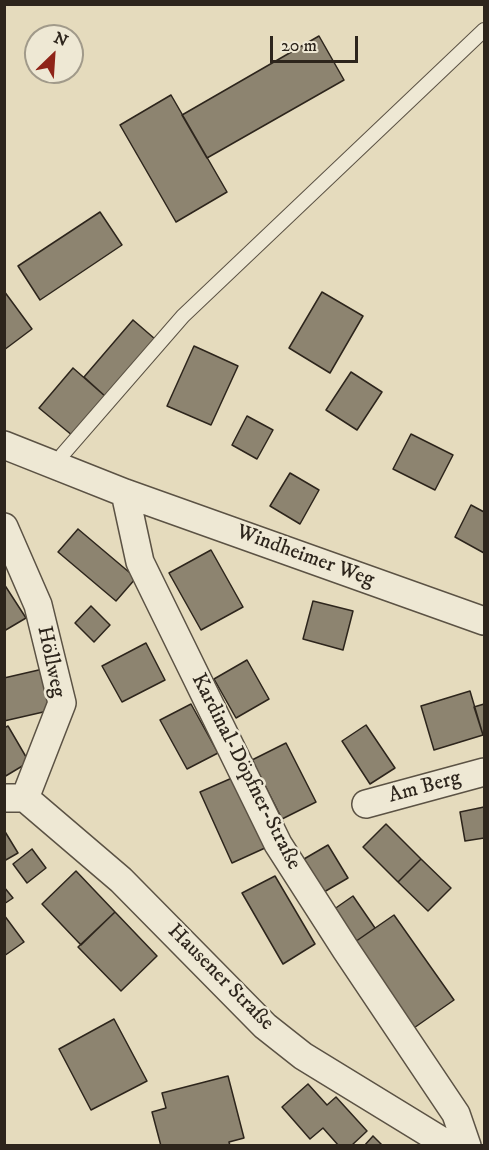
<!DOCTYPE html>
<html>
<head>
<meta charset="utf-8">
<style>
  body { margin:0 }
  #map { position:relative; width:489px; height:1150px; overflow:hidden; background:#e5dbbd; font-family:"IM FELL DW Pica",serif }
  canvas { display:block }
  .frame { position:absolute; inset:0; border:6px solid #2d251c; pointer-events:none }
  .north { position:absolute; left:24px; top:24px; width:60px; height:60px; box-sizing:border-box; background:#eee8d4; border:2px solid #a19a8a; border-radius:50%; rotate:25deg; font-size:16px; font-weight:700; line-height:24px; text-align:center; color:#2d251c }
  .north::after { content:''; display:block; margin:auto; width:21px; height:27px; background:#8f2418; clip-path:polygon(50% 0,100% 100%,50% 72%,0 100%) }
  .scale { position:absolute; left:270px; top:36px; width:88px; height:27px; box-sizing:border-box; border:3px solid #2d251c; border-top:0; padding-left:8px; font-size:18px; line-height:21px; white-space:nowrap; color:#2d251c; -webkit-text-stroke:4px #eee8d4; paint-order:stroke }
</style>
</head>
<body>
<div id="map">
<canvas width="489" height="1150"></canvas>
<div class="frame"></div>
<div class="north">N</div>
<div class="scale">20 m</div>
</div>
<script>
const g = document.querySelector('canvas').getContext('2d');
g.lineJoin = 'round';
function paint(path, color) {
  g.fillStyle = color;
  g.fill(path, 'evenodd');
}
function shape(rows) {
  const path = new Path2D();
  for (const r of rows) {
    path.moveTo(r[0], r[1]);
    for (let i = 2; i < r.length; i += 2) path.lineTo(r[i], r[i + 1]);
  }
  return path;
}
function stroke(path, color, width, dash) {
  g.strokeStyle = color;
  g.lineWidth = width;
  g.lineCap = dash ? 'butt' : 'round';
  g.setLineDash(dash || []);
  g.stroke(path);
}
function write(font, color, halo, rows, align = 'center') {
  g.font = font + ' "IM FELL DW Pica",serif';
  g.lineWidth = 5;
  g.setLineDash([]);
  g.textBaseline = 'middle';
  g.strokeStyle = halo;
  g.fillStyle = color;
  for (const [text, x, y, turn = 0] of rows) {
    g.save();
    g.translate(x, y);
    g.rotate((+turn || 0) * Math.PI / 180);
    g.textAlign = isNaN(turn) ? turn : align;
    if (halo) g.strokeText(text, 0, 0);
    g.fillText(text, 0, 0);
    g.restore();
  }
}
const building = shape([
  [319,36,344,80,207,158,182,115,319,36],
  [171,95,227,192,176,222,120,125,171,95],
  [100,212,122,245,40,300,18,266,100,212],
  [4,291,32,329,4,350,4,291],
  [322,292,363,316,330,373,289,348,322,292],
  [133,320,155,339,106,397,84,377,133,320],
  [194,346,238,366,211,425,167,406,194,346],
  [73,368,106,397,73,436,39,408,73,368],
  [351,372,382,392,357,430,326,410,351,372],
  [247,416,273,430,257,459,232,445,247,416],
  [411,434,453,455,435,490,393,469,411,434],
  [290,473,319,490,300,524,270,506,290,473],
  [471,505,484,512,484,553,455,537,471,505],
  [78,529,136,578,116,601,58,552,78,529],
  [211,550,243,607,201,630,169,573,211,550],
  [4,584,26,618,4,631,4,584],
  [313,601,353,611,343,650,303,639,313,601],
  [91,606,110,625,94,642,75,623,91,606],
  [146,643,165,680,122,702,102,666,146,643],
  [247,660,269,699,236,718,214,679,247,660],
  [43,669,52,710,4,721,4,678,43,669],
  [470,691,483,735,434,750,421,706,470,691],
  [191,704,218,753,187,769,160,720,191,704],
  [484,704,484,735,483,735,474,707,484,704],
  [366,725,395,768,370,784,342,741,366,725],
  [8,726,29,762,4,777,4,728,8,726],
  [286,743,316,802,282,819,252,760,286,743],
  [232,778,265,848,232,863,200,792,232,778],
  [484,807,484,838,465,841,460,812,484,807],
  [386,824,421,859,398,882,363,847,386,824],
  [4,830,18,853,4,861,4,830],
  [328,845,348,878,324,892,304,859,328,845],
  [32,849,46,868,27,883,13,864,32,849],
  [421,859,451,888,428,911,398,882,421,859],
  [76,871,115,912,81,945,42,904,76,871],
  [275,876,315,944,283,964,242,893,275,876],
  [4,887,13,898,4,904,4,887],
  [353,896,375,928,352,944,330,912,353,896],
  [115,912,157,956,121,991,78,947,115,912],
  [4,915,24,942,4,956,4,915],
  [394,915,454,1000,411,1030,352,944,394,915],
  [114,1019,147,1081,91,1110,59,1049,114,1019],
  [228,1076,244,1138,229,1142,230,1146,161,1146,152,1112,166,1108,162,1093,228,1076],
  [308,1084,327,1105,336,1097,367,1131,351,1146,339,1146,323,1128,310,1139,282,1107,308,1084],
  [373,1136,383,1146,364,1146,373,1136]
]);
const lane = shape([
  [58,466,63,454,183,316,484,30]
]);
const street = shape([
  [4,445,125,493,484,621],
  [125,493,140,562,278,844,346,950,456,1114,467,1146],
  [4,527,38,605,62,703,25,798],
  [4,798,25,798,121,880,265,1026,303,1056,450,1146],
  [366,804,484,772]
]);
const streetNames = [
  ["Windheimer Weg",305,557,20],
  ["Höllweg",50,662,78],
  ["Kardinal-Döpfner-Straße",245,772,63],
  ["Am Berg",425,788,-15],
  ["Hausener Straße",220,978,45]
];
paint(building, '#8d8470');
stroke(building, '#2d251c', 1.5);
stroke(lane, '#5b5244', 16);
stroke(street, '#5b5244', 30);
stroke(lane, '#eee8d4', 14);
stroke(street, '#eee8d4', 27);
write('21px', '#2d251c', '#eee8d4', streetNames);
</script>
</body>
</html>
